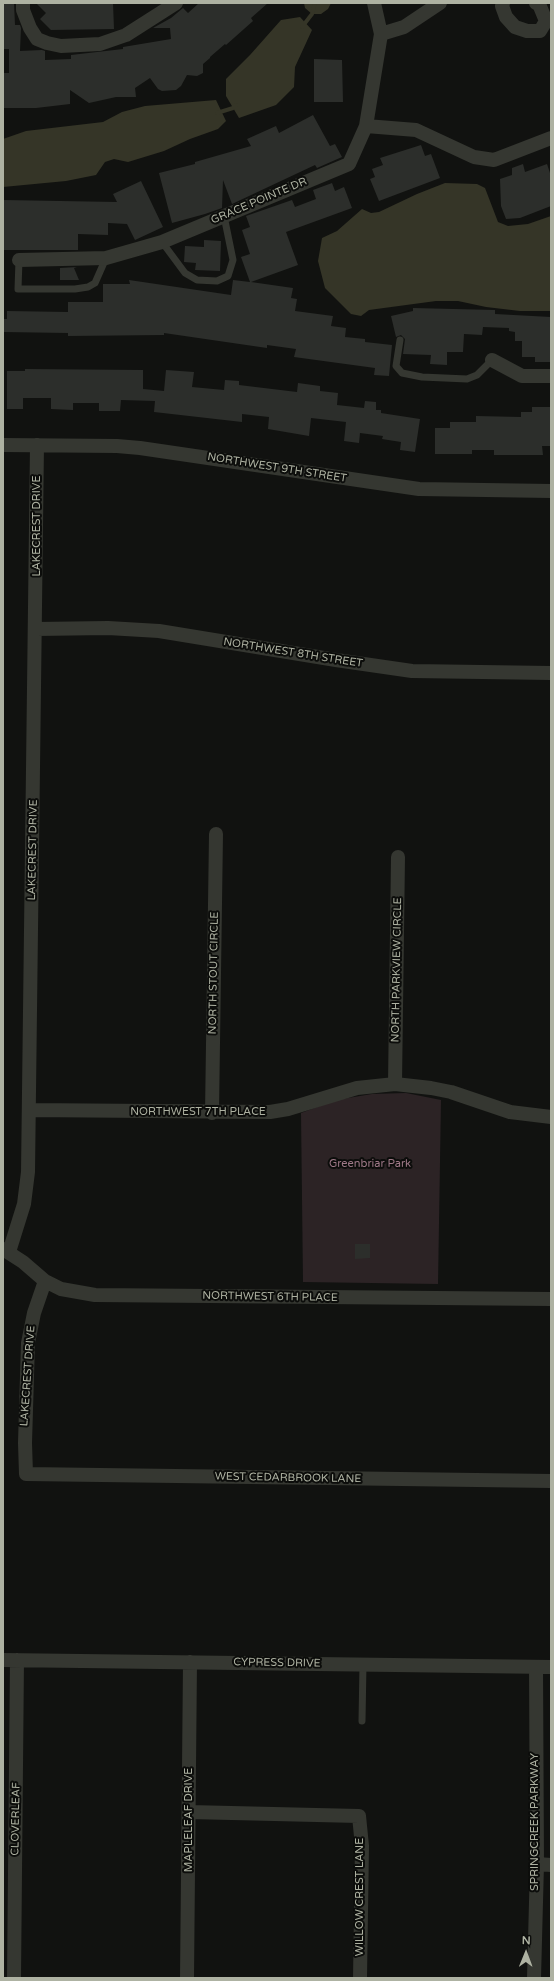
<!DOCTYPE html>
<html>
<head>
<meta charset="utf-8">
<style>
  body { margin:0 }
  #map { position:relative; width:554px; height:1981px; overflow:hidden; background:#111210; font-family:"Varela Round",sans-serif }
  canvas { display:block }
  .frame { position:absolute; inset:0; border:4px solid #aeb2a2; pointer-events:none }
  .north { position:absolute; left:506px; top:1933px; width:40px; height:40px; -webkit-text-stroke:3px #0c0d0b; paint-order:stroke; rotate:1deg; font-size:11px; font-weight:700; line-height:16px; text-align:center; color:#aeb2a2 }
  .north::after { content:''; display:block; margin:auto; width:14px; height:18px; background:#aeb2a2; clip-path:polygon(50% 0,100% 100%,50% 72%,0 100%) }
</style>
</head>
<body>
<div id="map">
<canvas width="554" height="1981"></canvas>
<div class="frame"></div>
<div class="north">N</div>
</div>
<script>
const g = document.querySelector('canvas').getContext('2d');
g.lineJoin = 'round';
function paint(path, color) {
  g.fillStyle = color;
  g.fill(path, 'evenodd');
}
function shape(rows) {
  const path = new Path2D();
  for (const r of rows) {
    path.moveTo(r[0], r[1]);
    for (let i = 2; i < r.length; i += 2) path.lineTo(r[i], r[i + 1]);
  }
  return path;
}
function stroke(path, color, width, dash) {
  g.strokeStyle = color;
  g.lineWidth = width;
  g.lineCap = dash ? 'butt' : 'round';
  g.setLineDash(dash || []);
  g.stroke(path);
}
function write(font, color, halo, rows, align = 'center') {
  g.font = font + ' "Varela Round",sans-serif';
  g.lineWidth = 4;
  g.setLineDash([]);
  g.textBaseline = 'middle';
  g.strokeStyle = halo;
  g.fillStyle = color;
  for (const [text, x, y, turn = 0] of rows) {
    g.save();
    g.translate(x, y);
    g.rotate((+turn || 0) * Math.PI / 180);
    g.textAlign = isNaN(turn) ? turn : align;
    if (halo) g.strokeText(text, 0, 0);
    g.fillText(text, 0, 0);
    g.restore();
  }
}
const green = shape([
  [406,1093,441,1100,438,1284,303,1282,301,1113,336,1100,372,1094]
]);
const water = shape([
  [304,3,331,3,328,9,321,14,312,14,305,8],
  [300,17,312,30,295,67,294,87,276,105,239,118,226,96,226,79,250,55,281,20],
  [216,100,226,121,218,129,190,139,164,151,128,162,114,159,105,162,96,175,66,181,3,187,3,139,26,131,103,122,122,112,145,106],
  [445,183,477,184,485,188,498,222,508,226,528,224,551,216,551,311,520,311,486,307,458,301,436,301,369,310,361,316,351,314,325,288,318,261,322,238,337,231,362,209,371,213,379,212,417,194]
]);
const stream = shape([
  [302,27,312,14,315,3],
  [217,113,233,108,236,105]
]);
const building = shape([
  [3,3,14,3,15,25,20,25,21,28,20,51,42,50,45,51,45,60,71,59,71,55,123,49,123,47,171,39,170,28,153,28,171,18,183,8,188,13,199,3,268,3,251,18,253,21,226,45,225,44,210,57,210,58,203,64,203,73,197,76,187,75,181,86,176,90,162,91,158,89,150,78,135,88,136,97,116,97,89,103,70,90,70,104,36,108,3,108,3,73,9,73,9,49,3,49],
  [36,3,113,3,114,29,51,30,40,19,46,13],
  [314,59,342,60,343,102,314,102],
  [313,115,330,146,335,144,342,157,317,168,315,165,232,204,223,180,222,208,205,214,172,223,159,173,195,164,195,162,251,146,247,139,276,126,279,133],
  [421,145,425,156,431,154,440,178,379,201,370,179,375,177,372,169,383,165,380,158],
  [523,164,525,172,547,164,551,176,551,206,520,218,506,219,501,206,500,179,512,175,512,168],
  [141,181,163,227,135,240,127,224,108,223,108,235,78,234,78,250,3,250,3,200,117,202,113,194],
  [332,183,335,191,344,187,352,208,286,232,298,265,251,282,293,288,291,298,297,299,295,311,333,316,331,326,346,328,345,337,365,339,365,342,392,345,389,376,374,375,375,368,294,357,296,349,267,345,267,348,164,333,164,335,68,336,68,333,3,332,3,319,7,319,7,311,68,312,68,302,103,302,103,284,130,284,129,280,231,295,233,280,250,282,241,257,250,254,242,230,250,227,246,216,292,200,295,207,316,199,313,190],
  [204,240,221,241,220,271,195,270,196,263,184,262,185,246,204,247],
  [77,267,74,268,79,280,60,280,60,268],
  [413,308,495,310,495,314,551,317,551,362,535,362,535,357,522,357,522,341,515,341,515,332,509,331,509,328,483,327,482,335,464,334,463,352,447,352,447,365,430,364,431,355,403,354,405,339,401,335,396,337,391,316,413,311],
  [25,369,143,370,143,389,164,391,166,370,194,372,192,387,224,390,225,380,239,381,239,385,297,392,298,383,320,386,320,391,338,393,337,405,364,408,365,401,376,402,376,410,381,410,381,413,420,419,415,452,400,450,401,442,382,439,383,436,360,433,359,443,344,441,346,422,311,418,309,436,268,429,269,417,242,414,242,422,154,412,155,401,121,400,120,411,99,411,99,403,73,403,73,410,51,409,51,398,23,398,23,409,7,409,7,371,25,371],
  [532,407,551,407,551,446,542,446,543,455,494,455,494,450,472,450,472,454,435,454,435,428,450,428,450,422,476,422,476,416,521,417,521,412,532,412],
  [355,1244,370,1244,370,1258,355,1259]
]);
const service = shape([
  [162,242,185,273,197,280,217,281,228,276,233,260,224,216],
  [19,260,18,289,75,289,88,287,95,283,106,258],
  [400,340,396,366,402,373,422,377,467,379,477,375,492,360],
  [362,1721,363,1664]
]);
const minor = shape([
  [23,3,23,10,30,28,37,39,47,43,61,46,100,44,126,35,176,3],
  [503,3,502,6,506,17,515,27,527,31,540,31,546,21,539,4,536,3],
  [381,34,404,27,440,3],
  [366,126,416,130,474,157,494,160,551,138],
  [19,260,106,258,162,242,349,164,366,126,381,34,374,3],
  [492,360,522,376,551,376],
  [3,445,117,446,140,448,419,489,551,491],
  [36,629,108,628,159,631,336,660,412,671,551,673],
  [395,1084,398,857],
  [29,1110,270,1112,288,1109,357,1088,395,1084,431,1088,451,1092,510,1112,551,1117],
  [212,1113,216,834],
  [3,1249,23,1262,45,1281,61,1289,95,1295,551,1299],
  [9,1252,24,1204,28,1172,37,445],
  [45,1281,34,1313,28,1343,25,1443,26,1474,551,1481],
  [3,1660,551,1667],
  [189,1812,359,1816,362,1846,360,1978],
  [537,1864,551,1865],
  [14,1978,17,1660],
  [187,1978,190,1662],
  [534,1978,537,1864,536,1667]
]);
const streetNames = [
  ["GRACE POINTE DR",259,201,-23],
  ["NORTHWEST 9TH STREET",277,468,9],
  ["LAKECREST DRIVE",37,526,-90],
  ["NORTHWEST 8TH STREET",293,653,9],
  ["LAKECREST DRIVE",33,850,-89],
  ["NORTH PARKVIEW CIRCLE",397,970,-89],
  ["NORTH STOUT CIRCLE",214,973,-89],
  ["NORTHWEST 7TH PLACE",198,1112],
  ["NORTHWEST 6TH PLACE",270,1297,1],
  ["LAKECREST DRIVE",28,1376,-86],
  ["WEST CEDARBROOK LANE",288,1478,1],
  ["CYPRESS DRIVE",277,1663,1],
  ["CLOVERLEAF",16,1819,-89],
  ["MAPLELEAF DRIVE",189,1820,-90],
  ["SPRINGCREEK PARKWAY",535,1822,-90],
  ["WILLOW CREST LANE",360,1897,-90]
];
const parkNames = [
  ["Greenbriar Park",370,1164]
];
paint(green, '#2c2325');
paint(water, '#353527');
stroke(stream, '#353527', 4);
paint(building, '#2c2e2b');
stroke(service, '#353731', 7);
stroke(minor, '#353731', 14);
write('11px', '#aeb2a2', '#0c0d0b', streetNames);
write('11px', '#9e7887', '#0c0d0b', parkNames);
</script>
</body>
</html>
